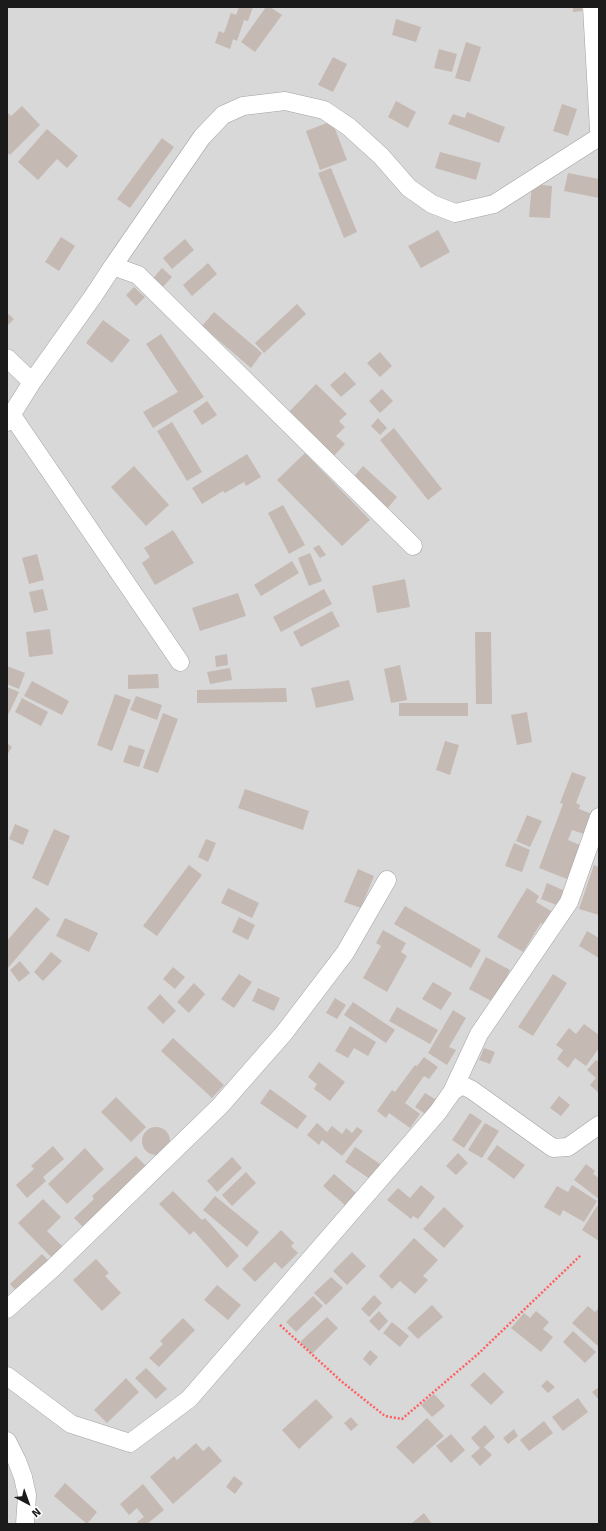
<!DOCTYPE html>
<html>
<head>
<meta charset="utf-8">
<style>
  body { margin:0 }
  #map { position:relative; width:606px; height:1531px; overflow:hidden; background:#ede7e0; font-family:Signika,sans-serif }
  canvas { display:block }
  .frame { position:absolute; inset:0; border:8px solid #1b1b1b; pointer-events:none }
  .north { position:absolute; left:8px; top:1483px; width:40px; height:40px; -webkit-text-stroke:3px #fff; paint-order:stroke; rotate:139deg; font-size:11px; font-weight:700; line-height:16px; text-align:center; color:#1b1b1b }
  .north::after { content:''; display:block; margin:auto; width:14px; height:18px; background:#1b1b1b; clip-path:polygon(50% 0,100% 100%,50% 72%,0 100%) }
</style>
</head>
<body>
<div id="map">
<canvas width="606" height="1531"></canvas>
<div class="frame"></div>
<div class="north">N</div>
</div>
<script>
const g = document.querySelector('canvas').getContext('2d');
g.lineJoin = 'round';
function paint(path, color) {
  g.fillStyle = color;
  g.fill(path, 'evenodd');
}
function shape(rows) {
  const path = new Path2D();
  for (const r of rows) {
    if (r.length === 3) {
      path.moveTo(r[0] + r[2], r[1]);
      path.arc(r[0], r[1], r[2], 0, 2 * Math.PI);
      continue;
    }
    path.moveTo(r[0], r[1]);
    for (let i = 2; i < r.length; i += 2) path.lineTo(r[i], r[i + 1]);
  }
  return path;
}
function stroke(path, color, width, dash) {
  g.strokeStyle = color;
  g.lineWidth = width;
  g.lineCap = dash ? 'butt' : 'round';
  g.setLineDash(dash || []);
  g.stroke(path);
}
const residential = shape([
  [7,7,599,7,599,1524,7,1524]
]);
const building = shape([
  [239,7,253,7,248,21,244,20,237,41,233,39,230,49,215,43,219,31,224,33,231,13,236,15],
  [266,7,270,7,282,15,255,52,241,42],
  [573,7,582,7,582,11,573,12],
  [396,19,421,27,416,42,392,35],
  [466,42,481,47,470,82,455,78],
  [439,49,457,54,452,72,434,68],
  [333,57,347,64,333,92,318,85],
  [396,101,416,112,408,128,388,117],
  [562,104,577,109,568,136,553,131],
  [22,106,40,125,10,155,7,153,7,112,11,116],
  [467,112,505,127,499,143,448,124,453,114,465,118],
  [332,121,347,160,320,170,306,131],
  [47,129,78,156,67,168,57,159,38,180,18,162],
  [162,138,174,147,130,208,117,199],
  [440,152,481,163,476,180,435,168],
  [331,168,357,232,344,238,318,173],
  [568,173,599,179,599,198,564,191],
  [532,184,552,186,550,218,529,217],
  [438,230,450,252,421,268,408,246],
  [61,237,75,246,59,271,45,262],
  [185,239,194,250,172,269,163,258],
  [208,263,217,274,192,296,183,285],
  [162,268,172,277,159,291,150,282],
  [134,287,145,297,136,306,126,295],
  [297,304,306,314,264,353,255,343],
  [214,312,262,353,251,368,202,326],
  [7,313,14,319,7,326],
  [103,320,130,340,112,363,86,343],
  [161,334,204,397,153,428,143,412,178,392,146,344],
  [380,352,392,366,380,377,367,363],
  [345,372,356,384,341,397,330,385],
  [316,384,347,414,339,421,345,427,336,436,345,444,333,457,288,413],
  [382,389,393,401,380,413,369,401],
  [207,401,217,415,202,425,193,411],
  [378,418,387,428,380,435,371,426],
  [172,422,202,472,187,481,157,431],
  [394,428,442,489,428,500,380,440],
  [305,453,370,520,342,546,277,480],
  [247,454,261,477,246,486,244,482,225,493,223,491,202,504,192,488],
  [134,466,169,505,146,526,111,487],
  [363,466,397,497,386,510,351,480],
  [283,505,305,545,289,554,268,513],
  [173,530,194,563,155,585,142,563,150,557,144,548],
  [319,545,326,555,320,558,313,548],
  [310,553,322,581,309,586,298,558],
  [37,554,44,580,29,584,22,558],
  [292,561,299,573,261,596,254,585],
  [405,579,410,607,377,613,372,586],
  [43,589,48,610,34,613,29,592],
  [324,589,332,604,281,632,273,617],
  [238,593,246,616,200,631,192,608],
  [332,611,340,626,301,647,293,632],
  [50,629,53,654,29,657,26,632],
  [475,632,491,632,492,704,476,704],
  [227,654,228,665,216,667,215,656],
  [400,665,407,700,391,703,384,669],
  [7,666,25,673,19,689,7,684],
  [230,668,232,680,210,684,207,672],
  [158,674,159,688,128,689,128,675],
  [349,680,354,700,316,708,311,688],
  [32,681,69,701,62,715,24,696],
  [7,687,19,692,7,717],
  [286,688,287,702,197,703,197,690],
  [115,694,131,700,112,751,97,745],
  [136,696,162,705,157,720,130,710],
  [22,698,48,712,41,726,15,712],
  [399,703,468,703,468,716,399,716],
  [527,712,532,742,517,745,511,715],
  [163,713,178,719,158,773,143,768],
  [445,741,459,745,450,775,436,770],
  [7,743,12,747,7,755],
  [129,745,145,750,139,767,123,762],
  [572,772,586,777,576,803,580,805,579,809,592,814,584,834,572,830,568,840,580,845,567,879,539,868,563,804,560,803],
  [245,789,309,811,303,830,238,808],
  [527,815,542,821,530,847,516,841],
  [15,824,29,830,23,845,9,839],
  [54,829,70,836,48,886,32,878],
  [206,839,216,843,208,862,198,857],
  [514,843,530,850,522,872,505,866],
  [189,865,202,875,157,936,143,926],
  [594,865,599,867,599,915,579,909],
  [358,869,374,876,361,908,344,902],
  [547,883,565,891,559,906,541,899],
  [228,888,259,903,252,918,221,903],
  [527,888,539,896,536,902,551,911,543,924,541,923,523,952,497,937],
  [405,906,481,950,471,968,394,924],
  [36,907,50,919,7,969,7,941],
  [239,917,255,925,248,940,232,932],
  [65,918,98,933,89,952,56,936],
  [383,930,406,943,401,952,407,956,387,992,363,978,381,946,376,943],
  [587,931,599,938,599,958,579,946],
  [51,952,62,961,43,981,34,972],
  [486,957,510,970,507,976,511,979,497,1004,469,989],
  [20,961,30,973,19,982,10,970],
  [173,967,185,977,175,989,163,979],
  [239,974,252,982,234,1008,221,999],
  [553,974,567,983,533,1036,518,1027],
  [433,982,452,993,441,1010,422,999],
  [194,983,205,994,189,1013,177,1002],
  [258,988,280,998,274,1011,252,1001],
  [160,994,176,1011,163,1024,147,1008],
  [335,998,346,1005,337,1019,326,1013],
  [353,1002,395,1030,386,1043,344,1015],
  [397,1007,438,1030,430,1044,389,1021],
  [453,1010,466,1018,449,1047,456,1050,447,1065,428,1053],
  [584,1024,599,1035,599,1048,586,1066,575,1058,568,1068,557,1059,563,1050,556,1045,569,1028,576,1034],
  [350,1026,376,1042,368,1056,354,1048,348,1058,335,1051],
  [173,1038,224,1085,212,1098,161,1051],
  [484,1048,495,1052,490,1064,479,1060],
  [424,1057,438,1067,429,1079,424,1076,405,1103,420,1114,410,1128,389,1113,386,1118,377,1111,392,1090,395,1092,415,1065,417,1066],
  [596,1060,599,1062,599,1093,590,1085,596,1078,587,1070],
  [319,1062,345,1082,330,1101,314,1089,317,1084,308,1077],
  [270,1089,307,1116,297,1129,260,1103],
  [425,1093,438,1101,428,1116,415,1107],
  [559,1096,570,1105,561,1116,550,1108],
  [116,1097,146,1127,131,1142,101,1112],
  [470,1113,482,1121,464,1148,452,1140],
  [317,1123,327,1132,332,1126,342,1134,346,1128,352,1133,357,1127,363,1131,342,1156,322,1140,319,1145,307,1135],
  [485,1123,499,1131,482,1158,468,1150],
  [156,1141,14],
  [497,1145,525,1165,514,1179,487,1159],
  [53,1146,64,1159,43,1177,46,1181,27,1198,16,1185,34,1169,31,1166],
  [355,1147,383,1166,373,1181,345,1162],
  [85,1148,104,1169,67,1204,48,1184],
  [458,1153,468,1163,456,1175,446,1166],
  [136,1156,147,1167,83,1227,74,1218,94,1199,92,1196],
  [232,1157,242,1168,217,1192,207,1181],
  [586,1164,595,1171,593,1174,599,1178,599,1199,574,1180],
  [246,1172,256,1183,232,1206,222,1195],
  [334,1174,356,1193,346,1206,323,1186],
  [421,1185,435,1197,418,1219,413,1216,411,1219,387,1200,398,1188,410,1198],
  [572,1185,597,1201,584,1222,563,1210,560,1216,544,1207,557,1186,568,1192],
  [173,1191,202,1220,205,1218,239,1256,227,1268,194,1231,190,1235,159,1204],
  [215,1196,259,1232,247,1247,203,1210],
  [43,1199,61,1217,47,1231,63,1247,52,1258,18,1223],
  [597,1206,599,1207,599,1241,582,1230],
  [444,1207,464,1226,444,1248,423,1229],
  [281,1230,294,1243,291,1246,298,1253,282,1269,275,1262,255,1282,242,1269],
  [414,1238,438,1260,423,1276,428,1280,415,1294,400,1281,392,1289,379,1276],
  [352,1252,366,1266,347,1285,333,1271],
  [42,1254,51,1263,18,1293,10,1284],
  [96,1259,109,1273,105,1276,121,1293,102,1311,73,1280],
  [331,1277,343,1288,326,1305,314,1293],
  [217,1285,241,1305,228,1320,204,1300],
  [374,1295,382,1303,369,1317,361,1309],
  [313,1296,323,1306,296,1332,286,1322],
  [432,1305,443,1317,418,1339,407,1328],
  [588,1306,595,1312,599,1308,599,1347,572,1323],
  [379,1311,388,1321,379,1331,369,1321],
  [536,1311,549,1322,543,1329,553,1337,541,1352,511,1328,524,1313,530,1318],
  [327,1317,338,1328,312,1354,300,1342],
  [183,1318,195,1330,159,1367,149,1358,163,1344,160,1341],
  [392,1322,409,1336,400,1347,383,1333],
  [573,1331,596,1352,585,1363,563,1342],
  [370,1350,378,1357,370,1366,363,1359],
  [146,1368,167,1389,156,1399,135,1378],
  [484,1372,504,1392,491,1405,470,1385],
  [126,1378,139,1392,107,1423,94,1410],
  [547,1380,555,1387,548,1393,541,1386],
  [599,1387,599,1400,592,1392],
  [434,1394,445,1406,432,1417,421,1405],
  [578,1398,588,1412,563,1431,552,1417],
  [316,1399,333,1417,299,1449,282,1430],
  [351,1417,358,1425,351,1431,344,1423],
  [427,1418,444,1436,413,1464,396,1447],
  [544,1421,553,1433,529,1451,520,1440],
  [485,1425,495,1437,484,1447,492,1455,480,1466,471,1456,480,1448,471,1438],
  [514,1429,518,1436,508,1444,503,1438],
  [451,1434,465,1450,451,1463,436,1446],
  [196,1443,203,1451,209,1446,222,1461,173,1504,150,1477,174,1456,177,1460],
  [234,1476,243,1483,235,1494,226,1487],
  [65,1483,97,1512,87,1524,54,1496],
  [143,1484,164,1510,147,1524,139,1524,137,1522,144,1517,137,1508,129,1515,120,1504],
  [424,1513,432,1524,411,1524]
]);
const path = shape([
  [280,1325,341,1381,385,1416,402,1419,478,1354,581,1255]
]);
const minor = shape([
  [592,7,599,130],
  [113,266,202,137,223,115,243,106,285,101,324,110,349,127,381,156,409,188,432,204,455,213,494,204,599,137],
  [7,358,32,382],
  [11,414,180,662],
  [7,422,32,382,94,295,113,266,138,275,413,546],
  [452,1092,479,1034,569,902,599,817],
  [7,1309,53,1268,220,1106,284,1033,345,953,387,880],
  [7,1376,71,1424,130,1443,189,1399,438,1112,452,1092,462,1085,472,1090,553,1148,568,1147,599,1125],
  [7,1441,17,1461,23,1477,27,1495,25,1524]
]);
paint(residential, '#d9d8d8');
paint(building, '#c5b9b3');
stroke(minor, '#a2a2a2', 19);
stroke(path, '#ff5f5f', 2.5, [2, 2]);
stroke(minor, '#fff', 18);
</script>
</body>
</html>
